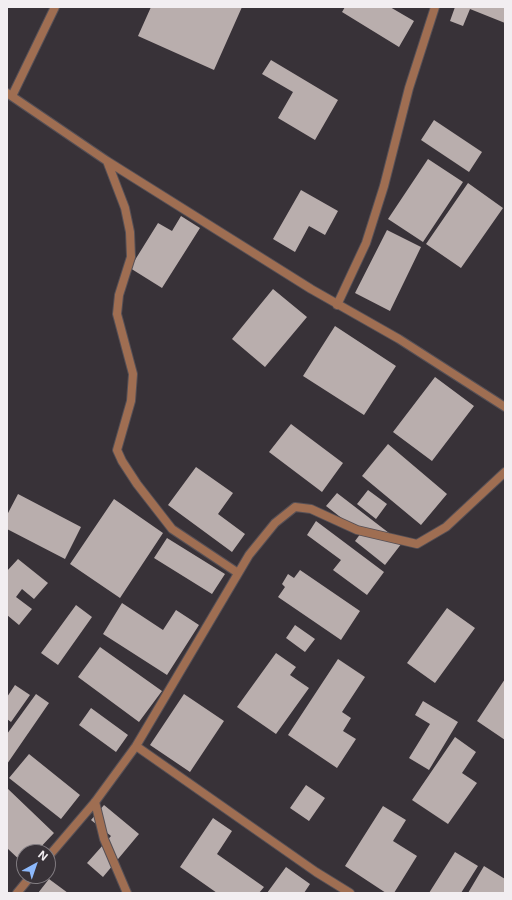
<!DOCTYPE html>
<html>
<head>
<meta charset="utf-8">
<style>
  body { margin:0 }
  #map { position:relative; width:512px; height:900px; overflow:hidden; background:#383238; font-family:Inter,sans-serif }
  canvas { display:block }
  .frame { position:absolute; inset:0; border:8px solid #f2eef1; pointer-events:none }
  .north { position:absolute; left:16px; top:844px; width:40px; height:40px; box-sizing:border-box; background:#383238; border:1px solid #827d82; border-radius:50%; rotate:40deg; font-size:11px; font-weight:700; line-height:16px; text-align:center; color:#f2eef1 }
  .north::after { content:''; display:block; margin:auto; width:14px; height:18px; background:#8db9fc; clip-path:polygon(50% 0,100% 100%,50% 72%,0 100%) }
</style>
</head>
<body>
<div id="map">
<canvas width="512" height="900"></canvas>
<div class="frame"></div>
<div class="north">N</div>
</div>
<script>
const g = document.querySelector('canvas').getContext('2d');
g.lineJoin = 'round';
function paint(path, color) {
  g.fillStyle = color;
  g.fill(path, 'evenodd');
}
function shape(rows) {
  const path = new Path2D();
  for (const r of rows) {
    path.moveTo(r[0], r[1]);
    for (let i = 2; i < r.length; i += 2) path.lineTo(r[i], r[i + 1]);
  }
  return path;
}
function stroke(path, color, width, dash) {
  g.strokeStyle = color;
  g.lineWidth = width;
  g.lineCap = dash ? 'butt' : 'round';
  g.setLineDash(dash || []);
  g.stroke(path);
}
const building = shape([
  [151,7,242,7,214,70,138,36],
  [345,7,390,7,414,21,399,47,342,12],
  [455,7,505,7,505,23,470,9,463,26,450,21],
  [271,60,338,100,315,140,278,118,293,92,262,74],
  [434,120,482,152,469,172,421,140],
  [428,159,463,182,423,242,388,219],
  [468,183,503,208,461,268,426,244],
  [301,190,338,211,325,235,309,226,295,252,273,239],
  [181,216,200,228,162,288,130,268,158,223,172,231],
  [387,230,421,247,390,311,355,293],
  [273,289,307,317,265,367,232,339],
  [335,326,396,366,364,415,303,376],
  [435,377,474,406,432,461,393,432],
  [291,424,343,463,322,492,269,452],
  [388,444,447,494,421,525,362,476],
  [196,467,233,493,218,514,245,534,232,552,168,505],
  [368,490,387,504,376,519,357,504],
  [337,493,402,543,385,565,355,541,361,533,326,506],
  [18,494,81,527,65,559,7,529,7,515],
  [114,499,163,533,120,598,70,564],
  [316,521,384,572,367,595,333,570,341,560,307,535],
  [167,538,225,574,212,594,154,558],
  [18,559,48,583,34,599,22,589,16,597,32,609,19,625,7,615,7,571],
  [300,570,360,611,341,640,278,597,285,587,282,584,288,574,294,578],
  [122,603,163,630,176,610,199,625,167,675,103,634],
  [76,605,92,617,58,665,41,653],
  [447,608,475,628,435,683,407,663],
  [295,625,315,639,305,652,286,638],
  [100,647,162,691,139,722,78,677],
  [276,653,296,667,290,675,309,688,276,734,237,707],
  [338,659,365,677,342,712,351,718,343,731,356,739,337,768,288,735],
  [505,679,505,740,477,721],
  [15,685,30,695,11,722,7,719,7,697],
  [36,694,49,703,7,764,7,734],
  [184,694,224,721,190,772,150,745],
  [423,701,458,722,429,770,409,758,430,724,415,715],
  [91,708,128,735,116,752,79,725],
  [455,737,476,752,462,773,477,783,448,824,412,800],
  [29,754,80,795,61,819,9,778],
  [306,785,325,798,309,821,290,808],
  [7,788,54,833,36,852,24,852,24,864,7,848],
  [104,805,139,834,103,877,87,863,111,836,91,820],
  [383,806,406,820,393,841,417,856,394,893,386,893,345,866],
  [213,818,232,831,217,854,264,887,259,893,217,893,180,867],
  [455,852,478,866,461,893,429,893],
  [484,866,505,879,504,893,468,893],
  [286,867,310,884,304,893,267,893],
  [49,879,68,893,38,893]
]);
const street = shape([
  [7,93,107,161,311,289,399,339,505,407],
  [12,96,55,7],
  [107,161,125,208,130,232,131,257,119,295,117,314,133,374,131,401,117,450,122,461,137,484,172,529,238,573],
  [337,305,366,243,384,186,409,88,435,7],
  [136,746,316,872,350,893],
  [95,802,104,839,127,893],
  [48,857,95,802,136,746,249,555,275,523,295,507,311,509,357,530,417,544,446,527,505,472],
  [17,893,31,876]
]);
paint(building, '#b9aead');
stroke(street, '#565056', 10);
stroke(street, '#9f6e52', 8);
</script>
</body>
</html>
